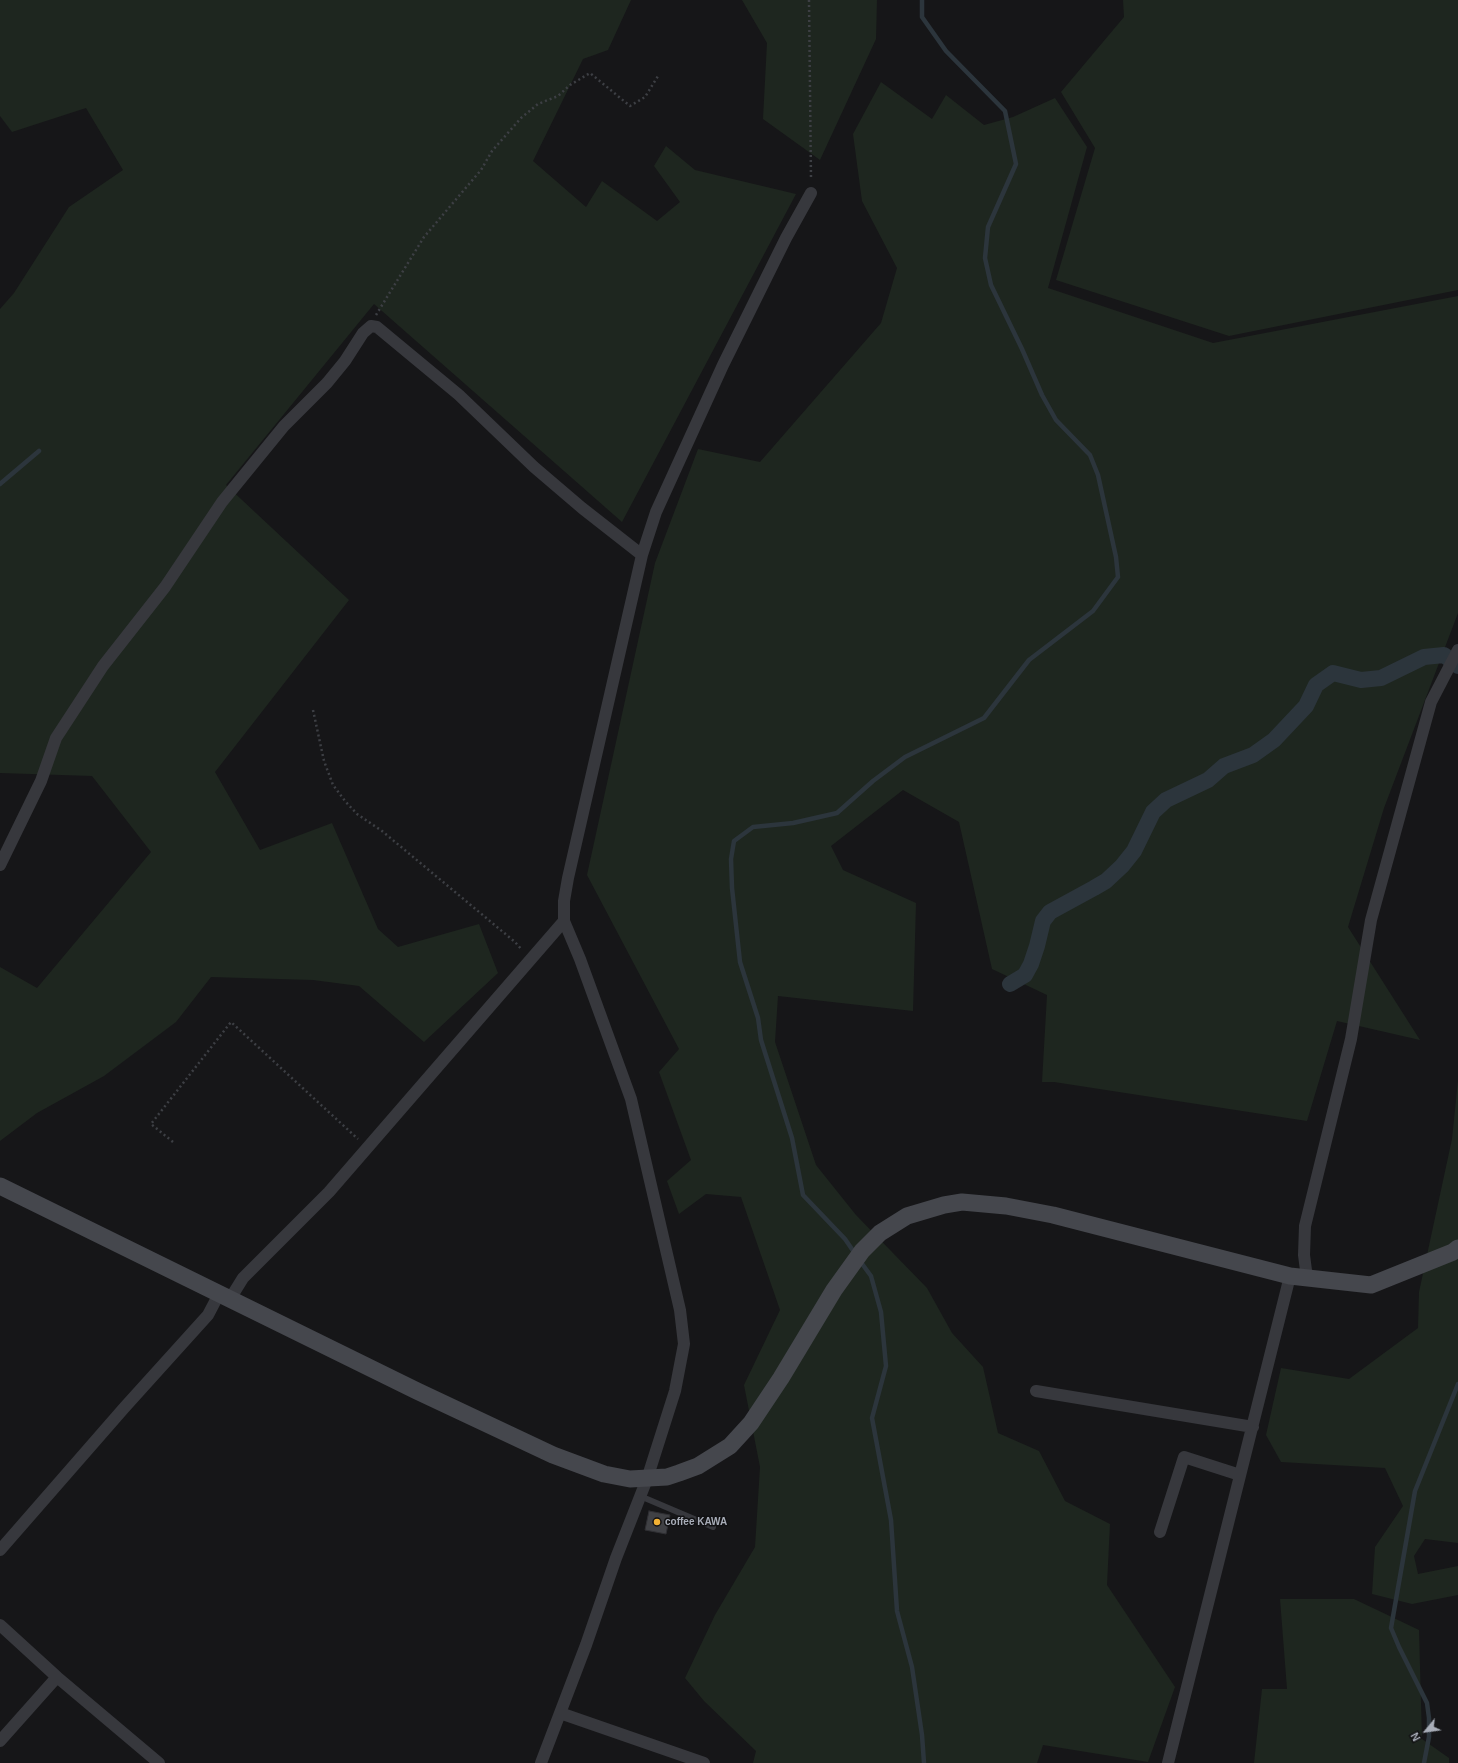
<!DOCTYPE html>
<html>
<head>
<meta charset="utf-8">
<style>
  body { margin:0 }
  #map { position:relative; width:1458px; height:1763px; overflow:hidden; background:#161618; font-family:Helvetica,sans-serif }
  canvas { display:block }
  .north { position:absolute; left:1406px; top:1711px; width:40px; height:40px; -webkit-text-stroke:3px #111113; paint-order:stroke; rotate:241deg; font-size:11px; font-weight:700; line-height:16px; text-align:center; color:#a8adb8 }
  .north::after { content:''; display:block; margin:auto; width:14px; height:18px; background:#a8adb8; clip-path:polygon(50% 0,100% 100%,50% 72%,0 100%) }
</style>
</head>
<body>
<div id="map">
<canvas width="1458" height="1763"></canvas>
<div class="north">N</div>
</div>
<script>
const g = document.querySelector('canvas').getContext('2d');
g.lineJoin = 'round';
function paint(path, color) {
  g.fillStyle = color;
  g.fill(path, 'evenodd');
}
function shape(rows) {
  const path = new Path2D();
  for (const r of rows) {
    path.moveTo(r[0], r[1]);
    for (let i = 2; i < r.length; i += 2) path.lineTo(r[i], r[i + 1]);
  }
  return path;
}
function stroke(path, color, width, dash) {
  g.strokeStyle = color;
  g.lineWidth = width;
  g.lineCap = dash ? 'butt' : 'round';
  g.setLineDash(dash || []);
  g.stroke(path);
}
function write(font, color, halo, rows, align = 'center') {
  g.font = font + ' Helvetica,sans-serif';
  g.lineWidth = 3;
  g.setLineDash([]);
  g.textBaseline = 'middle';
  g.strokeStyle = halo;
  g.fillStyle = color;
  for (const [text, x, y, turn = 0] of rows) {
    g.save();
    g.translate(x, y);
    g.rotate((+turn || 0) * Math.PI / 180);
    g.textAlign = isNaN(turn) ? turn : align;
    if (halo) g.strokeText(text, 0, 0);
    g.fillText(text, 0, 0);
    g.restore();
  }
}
const green = shape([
  [0,0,631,0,608,50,583,59,533,161,586,207,602,181,657,221,680,202,654,166,666,146,695,170,796,194,622,522,374,304,226,485,349,600,215,772,260,850,332,823,378,929,398,947,479,924,498,973,424,1042,359,986,313,980,211,977,176,1022,104,1076,37,1113,0,1141,0,967,37,988,151,852,92,776,0,773,0,309,14,293,69,207,123,170,86,108,12,132,0,116],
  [742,0,877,0,876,39,820,160,763,119,767,43],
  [1123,0,1458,0,1458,290,1229,336,1056,280,1095,148,1061,92,1124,17],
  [881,82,932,119,946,95,984,125,1013,117,1055,98,1087,147,1048,288,1213,343,1458,296,1458,613,1384,808,1348,927,1420,1040,1337,1021,1307,1121,1054,1082,1042,1082,1047,995,992,969,959,822,903,790,831,846,843,870,916,903,913,1011,778,996,775,1042,816,1165,856,1215,927,1288,952,1333,983,1367,998,1433,1039,1451,1065,1501,1110,1524,1107,1585,1175,1687,1148,1762,1043,1745,1037,1763,753,1763,756,1751,704,1701,685,1678,715,1615,755,1547,760,1467,744,1385,780,1310,741,1197,706,1194,679,1214,667,1181,691,1160,659,1072,679,1049,587,875,655,563,698,449,760,462,881,323,897,268,862,201,853,134],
  [1458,1080,1458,1543,1425,1539,1414,1556,1418,1574,1458,1566,1458,1595,1412,1604,1372,1594,1375,1547,1403,1506,1385,1468,1281,1462,1266,1435,1281,1368,1349,1379,1418,1328,1419,1292,1452,1139],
  [1280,1599,1354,1599,1419,1630,1422,1739,1449,1758,1449,1763,1254,1763,1262,1689,1287,1689]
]);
const stream = shape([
  [0,484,39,451],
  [856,1255,845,1239,803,1195,792,1138,761,1040,758,1018,740,962,732,888,731,859,734,841,753,827,793,823,837,813,873,781,905,757,984,718,1029,660,1093,611,1118,577,1116,557,1098,475,1090,455,1056,420,1042,395,1022,349,991,285,985,258,988,227,1016,164,1005,111,946,51,922,17,922,0],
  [860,1261,871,1276,881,1312,886,1366,872,1418,891,1520,897,1611,912,1667,922,1735,924,1763],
  [1424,1763,1429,1737,1429,1718,1427,1703,1399,1647,1391,1628,1415,1491,1458,1384]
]);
const canal = shape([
  [1010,984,1025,975,1031,964,1037,946,1043,921,1050,912,1094,888,1106,881,1122,866,1134,851,1153,812,1166,800,1208,780,1224,766,1253,755,1274,740,1306,706,1316,685,1333,673,1361,680,1381,678,1424,657,1444,655,1458,666]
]);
const building = shape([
  [649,1511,670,1515,666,1534,645,1530,649,1511]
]);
const path = shape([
  [809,0,811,179],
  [376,315,424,237,481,170,492,151,521,118,538,104,558,96,570,85,590,73,630,106,645,97,658,76],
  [313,710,324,761,333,785,345,801,357,814,382,831,515,942,522,950],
  [173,1142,151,1124,231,1022,358,1139]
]);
const lane = shape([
  [640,1496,713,1527]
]);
const street = shape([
  [0,865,41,781,56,738,103,666,165,587,222,502,284,426,327,383,345,361,363,333,371,326,377,327,459,395,534,467,582,508,642,555],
  [1307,1278,1304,1255,1305,1226,1351,1039,1371,920,1431,702,1458,650],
  [230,1299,243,1278,329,1192,564,921],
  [1036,1391,1253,1427],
  [1160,1532,1184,1457,1240,1475],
  [0,1550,124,1408,208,1315,219,1294],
  [0,1625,57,1677,159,1763],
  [560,1713,704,1763],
  [0,1741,57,1677],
  [541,1763,586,1645,616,1558,647,1479,675,1391,684,1344,680,1310,631,1099,580,959,564,921,564,901,568,878,642,555,656,512,723,365,786,238,811,193],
  [1168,1763,1290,1276]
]);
const secondary = shape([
  [0,1186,417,1391,553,1455,604,1474,630,1479,667,1477,679,1473,698,1466,730,1446,751,1423,781,1378,834,1290,862,1251,880,1233,907,1216,944,1205,962,1202,1006,1206,1053,1215,1290,1276,1371,1285,1453,1252,1458,1248]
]);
const markers = [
  [657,1522,4,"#f2b134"]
];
const poiNames = [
  ["coffee KAWA",665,1522]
];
paint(green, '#1e261f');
stroke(stream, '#2c353c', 4.5);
stroke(canal, '#2c353c', 16);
paint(building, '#404145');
stroke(building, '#303034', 1);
stroke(path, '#3d3f44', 2.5, [2, 3]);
stroke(lane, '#37383d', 6);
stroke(street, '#37383d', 12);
stroke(secondary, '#45474d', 17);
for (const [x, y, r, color] of markers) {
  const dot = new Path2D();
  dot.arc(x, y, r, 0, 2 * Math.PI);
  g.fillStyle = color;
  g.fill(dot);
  stroke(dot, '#111113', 1.5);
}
write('bold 10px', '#a8adb8', '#111113', poiNames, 'left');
</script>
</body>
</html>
